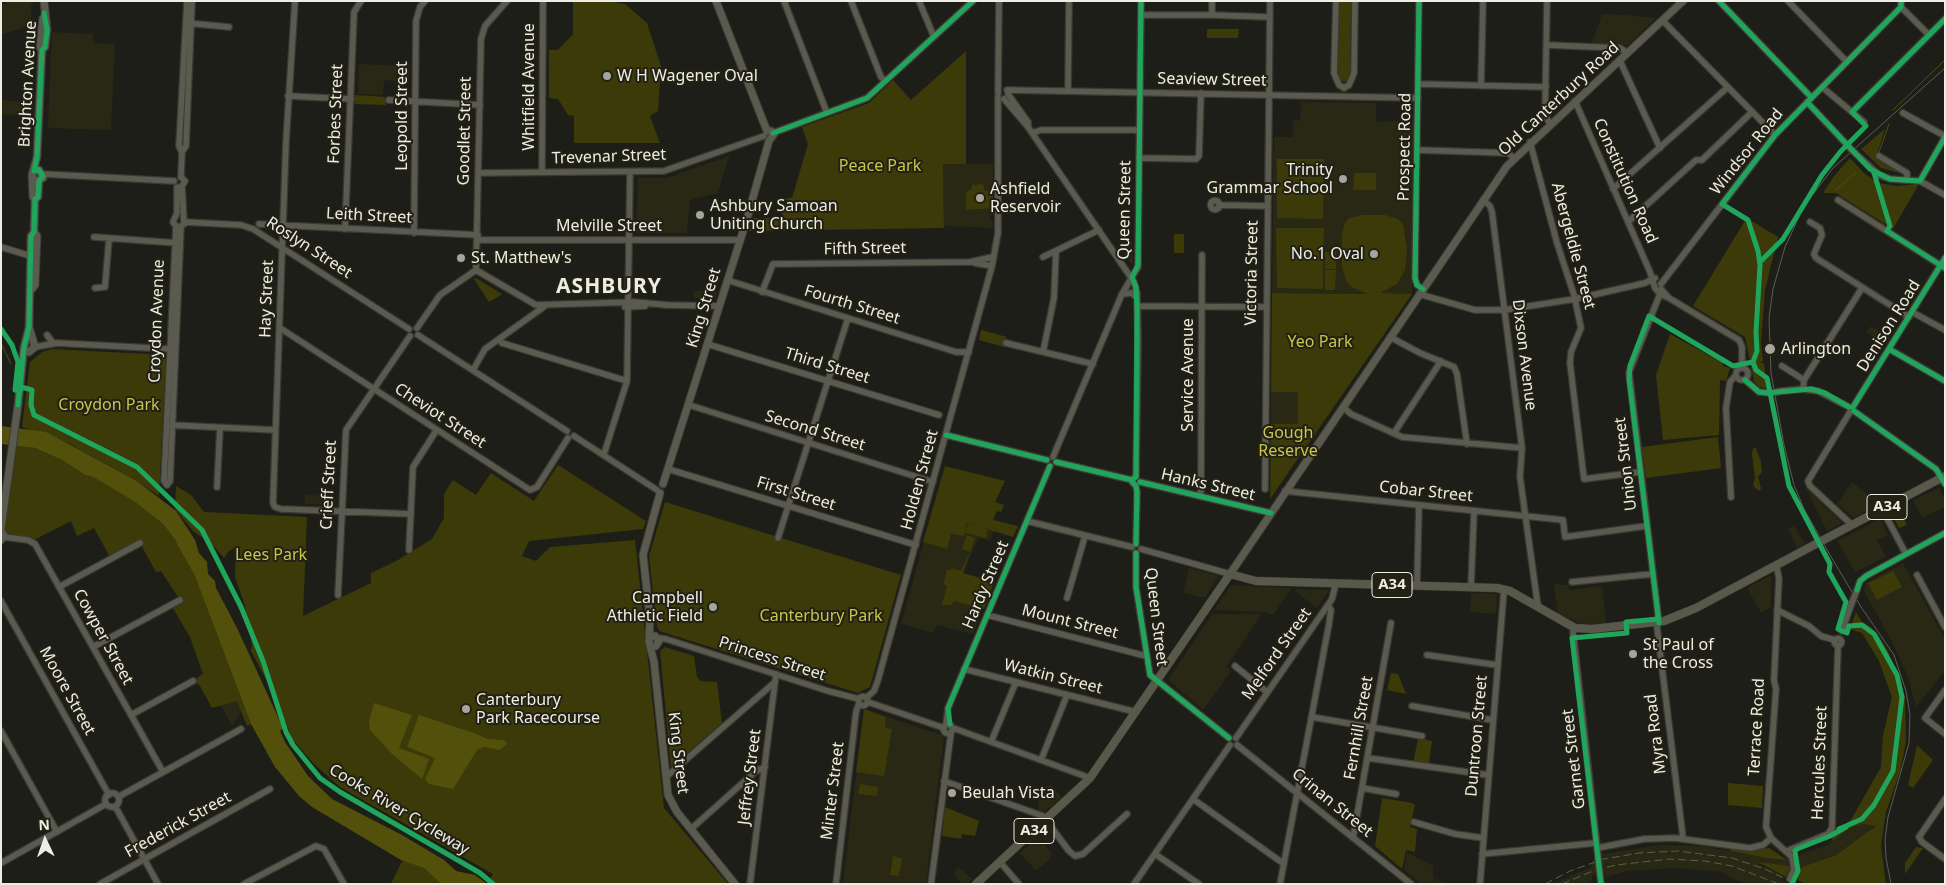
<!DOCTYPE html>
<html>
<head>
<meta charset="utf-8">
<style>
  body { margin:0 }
  #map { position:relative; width:1946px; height:885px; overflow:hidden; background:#1e1e18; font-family:"Noto Sans",sans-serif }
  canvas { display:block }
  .frame { position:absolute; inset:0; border:2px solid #edede4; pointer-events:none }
  .north { position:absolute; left:20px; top:815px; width:50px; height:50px; -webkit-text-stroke:4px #222114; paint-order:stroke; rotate:357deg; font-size:14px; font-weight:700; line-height:20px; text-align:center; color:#edede4 }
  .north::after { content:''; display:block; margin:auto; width:18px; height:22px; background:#edede4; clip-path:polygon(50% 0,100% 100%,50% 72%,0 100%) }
</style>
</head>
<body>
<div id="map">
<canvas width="1946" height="885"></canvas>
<div class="frame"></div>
<div class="north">N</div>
</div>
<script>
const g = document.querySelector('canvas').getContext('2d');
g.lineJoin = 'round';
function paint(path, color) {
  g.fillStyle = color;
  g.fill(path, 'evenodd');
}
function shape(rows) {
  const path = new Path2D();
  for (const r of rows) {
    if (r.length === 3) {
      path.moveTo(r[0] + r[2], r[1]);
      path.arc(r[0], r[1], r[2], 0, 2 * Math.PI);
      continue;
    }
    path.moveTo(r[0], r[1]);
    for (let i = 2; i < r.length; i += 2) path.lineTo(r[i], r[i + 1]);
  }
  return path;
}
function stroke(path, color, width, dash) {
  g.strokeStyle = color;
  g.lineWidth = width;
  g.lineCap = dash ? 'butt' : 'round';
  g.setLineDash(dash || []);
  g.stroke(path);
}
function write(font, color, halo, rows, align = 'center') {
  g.font = font + ' "Noto Sans",sans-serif';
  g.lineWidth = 4;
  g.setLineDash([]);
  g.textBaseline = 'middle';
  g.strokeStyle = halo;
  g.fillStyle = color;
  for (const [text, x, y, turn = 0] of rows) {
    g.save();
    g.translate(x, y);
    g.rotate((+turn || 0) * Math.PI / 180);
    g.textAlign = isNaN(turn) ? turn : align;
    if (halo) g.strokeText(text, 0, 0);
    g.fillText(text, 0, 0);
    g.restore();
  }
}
const built = shape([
  [11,1,35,1,31,4,31,25,1,35,1,5],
  [1602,14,1625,15,1656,18,1628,45,1592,43],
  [52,32,93,34,93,43,115,44,111,130,48,128],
  [359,64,410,66,409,83,384,80,383,95,358,94],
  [1,100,30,102,29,116,1,114],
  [1301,102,1376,103,1376,122,1413,120,1412,294,1272,293,1274,137,1293,137,1293,121,1300,120],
  [729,156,718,193,690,200,687,233,636,233,638,178,667,178],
  [943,164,993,164,993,215,990,216,990,220,993,221,993,228,944,226],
  [1132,241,1133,263,1131,264,1119,245],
  [694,291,717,291,715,298,694,298],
  [1871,326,1890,338,1886,344,1866,332],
  [1298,391,1298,424,1271,424,1271,392],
  [945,466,1005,481,995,502,1004,505,1001,512,997,511,993,520,1018,526,1013,537,994,531,990,540,979,538,963,573,994,582,973,634,937,625,934,633,901,624],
  [1852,482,1879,504,1854,518,1837,504],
  [1806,488,1842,523,1827,531],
  [1939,488,1945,499,1945,507,1922,518,1913,500],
  [305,495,335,496,335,504,305,504],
  [1880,519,1888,535,1877,540,1886,557,1855,572,1837,541],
  [1794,526,1805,544,1797,548,1788,528],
  [1903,563,1945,639,1945,671,1916,707,1908,677,1891,640,1864,591,1866,583],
  [1189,568,1219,576,1205,598,1183,593],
  [1771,575,1771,607,1761,613,1747,588],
  [1554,584,1568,585,1569,590,1602,586,1606,623,1583,624,1558,614],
  [1231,585,1292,588,1273,615,1265,612,1214,610],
  [1297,589,1329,590,1317,608,1295,591],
  [1471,593,1497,594,1496,614,1470,612],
  [1212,614,1262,614,1227,666,1231,671,1203,710,1168,680],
  [237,700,242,711,232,726,221,705],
  [864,709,944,736,926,884,843,884],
  [1051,785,1062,797,1045,812,1037,810,1041,788],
  [1863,824,1876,824,1864,836,1836,855,1799,868,1798,856,1801,854,1826,846,1850,828],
  [1037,837,1052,853,1050,859,1036,871,1020,853],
  [1661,845,1701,846,1766,858,1789,860,1790,866,1758,864,1783,875,1781,879,1789,884,1747,884,1733,879,1722,872,1677,868,1626,871,1606,877,1605,873,1592,875,1592,881,1583,884,1553,884,1591,867,1593,860,1602,858,1603,854],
  [1407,852,1433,866,1433,878,1447,884,1421,884,1404,870],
  [958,867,972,879,967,884,962,884,953,874]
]);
const green = shape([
  [573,1,607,1,625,4,647,23,661,66,658,111,650,116,660,143,574,143,574,116,568,115,558,99,549,98,549,50,558,50,573,34],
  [1338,1,1351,1,1350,76,1345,82,1340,80,1337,76],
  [1207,29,1239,29,1238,38,1207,38],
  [966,51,966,164,943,164,944,228,749,231,753,218,781,218,787,198,792,198,808,144,802,127,869,103,893,80,911,100],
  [355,95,385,97,386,105,354,104],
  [1885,129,1878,151,1879,158,1900,173,1881,168,1861,149],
  [1850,158,1865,174,1878,183,1897,186,1919,184,1893,229,1836,193,1823,193,1834,176],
  [1277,159,1324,159,1323,219,1277,218],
  [1354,173,1376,173,1376,190,1353,190],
  [972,182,974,185,983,184,985,191,993,191,993,208,966,210,966,192,972,188],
  [1727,206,1778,237,1765,290,1761,343,1763,361,1760,363,1764,363,1767,388,1759,387,1754,381,1745,337,1693,306,1746,219],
  [1363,215,1385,215,1398,219,1403,224,1407,249,1405,270,1397,284,1380,293,1412,294,1270,499,1271,424,1298,424,1298,392,1271,392,1272,293,1368,294,1351,287,1347,282,1342,268,1342,233,1345,223,1349,218],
  [1276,228,1324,228,1323,289,1277,288],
  [1174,234,1184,234,1184,253,1174,253],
  [1325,252,1336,252,1336,269,1325,269],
  [1325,270,1336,270,1335,290,1325,290],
  [476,278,502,294,501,295,489,302,474,279],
  [981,330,1007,337,1003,341,1004,347,979,340],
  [1670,334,1723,363,1723,366,1730,368,1726,381,1720,380,1719,435,1663,440,1656,375],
  [52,349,166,355,159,496,137,481,65,442,22,427,30,362,42,352],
  [1718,437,1721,468,1646,478,1642,447],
  [13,445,35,448,62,460,85,475,93,477,135,502,163,524,187,557,194,574,251,724,247,726,237,701,212,708,200,686,193,681,203,674,190,637,171,605,180,600,161,571,156,572,140,543,111,559,94,528,77,536,71,521,32,541,4,537,1,528],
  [1753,448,1756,448,1761,462,1762,472,1758,477,1761,488,1760,491,1755,488,1753,484,1755,479,1752,454],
  [558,465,646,521,643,529,529,541,522,556,536,561,550,547,635,540,664,808,728,884,487,884,493,874,340,787,313,763,292,739,276,698,251,651,252,645,244,603,235,577,236,547,229,551,224,558,211,543,194,532,175,509,176,486,191,495,204,512,307,517,303,616,371,583,371,573,398,560,432,539,444,518,444,494,453,480,476,495,491,473,534,501],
  [945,466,1005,481,995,502,1004,505,1001,512,997,511,993,520,1018,526,1013,537,967,523,964,536,951,534,947,549,923,542],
  [665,502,901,575,870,687,858,693,659,631,657,627,649,556],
  [1898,507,1907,525,1899,528,1890,511],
  [968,524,988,529,986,538,965,533],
  [967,535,975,538,963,573,994,582,984,609,954,601,951,605,942,605,947,586,943,584,947,570,951,570,952,568,961,571,970,552,962,549],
  [1893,571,1902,587,1877,600,1868,583],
  [1856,612,1862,622,1871,627,1878,635,1888,651,1905,697,1906,742,1900,772,1886,812,1881,845,1886,884,1805,884,1798,880,1799,868,1836,855,1876,826,1863,824,1850,828,1831,842,1838,826,1847,824,1852,818,1881,767,1883,735,1892,697,1879,661,1862,633,1850,629],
  [665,647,694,656,697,677,701,681,717,682,722,723,671,767,660,651],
  [1391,673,1398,674,1406,694,1387,690],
  [864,709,886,717,885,728,892,729,884,776,856,772],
  [1418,738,1432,741,1429,763,1413,764],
  [1917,745,1933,760,1913,788,1908,785],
  [1728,783,1763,786,1762,808,1728,805],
  [860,784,878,787,877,796,858,794],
  [1382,798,1412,803,1415,805,1410,827,1417,829,1415,852,1406,850,1402,869,1375,846],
  [945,807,979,821,975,836,962,834,961,839,942,836],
  [1916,847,1923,848,1905,874,1905,863],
  [1731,848,1747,850,1769,848,1787,860,1766,858,1730,851],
  [893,856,902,858,899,876,890,875],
  [405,860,424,868,441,884,391,884,401,863],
  [1758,862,1790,866,1790,869,1786,877]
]);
const water = shape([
  [1,426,46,432,137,481,176,511,195,540,199,553,207,562,208,574,215,581,216,588,237,628,272,704,283,728,280,731,285,742,308,776,332,799,402,835,444,860,456,871,475,875,487,884,441,884,424,868,401,860,312,807,299,796,275,767,251,724,194,574,175,540,163,524,135,502,93,477,85,475,62,460,35,448,1,444],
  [374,703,412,715,399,748,429,759,422,779,390,752,370,730,369,721],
  [419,715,477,734,487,739,504,740,507,744,500,750,485,747,477,750,453,789,429,784,425,779,435,758,407,747]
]);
const stream = shape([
  [1893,110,1945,60],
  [1879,152,1889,124],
  [1835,191,1856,172],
  [1,343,11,364]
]);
const minor = shape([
  [295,1,286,142,273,503,275,507,281,509,411,514],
  [784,1,827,113],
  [851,1,881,77,885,81],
  [919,1,934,37],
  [1336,1,1334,73,1339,85,1344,88],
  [1419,1,1415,278,1417,285,1423,289],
  [1547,1,1545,115,1550,124],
  [1719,1,1811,97],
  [1788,1,1847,62],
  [1901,7,1929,35],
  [1141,15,1212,15,1212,1],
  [1212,15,1269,17],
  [1663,21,1775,135],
  [187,23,229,27],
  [1547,45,1620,48,1628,53],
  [1620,61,1660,148],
  [1418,84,1546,87],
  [1481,86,1483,1],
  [1822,87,1864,122],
  [1344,88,1349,85,1354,73,1355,1],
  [1007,90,1418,98],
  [1068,91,1069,1],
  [998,93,999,1],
  [1008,94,1028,122,1028,127],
  [288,96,351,99],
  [1004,99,1028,127,1134,282,1137,293,1138,341,1136,477],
  [389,100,480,105],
  [1575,101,1650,272,1655,288,1660,294,1669,298],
  [1807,102,1850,148],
  [1852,112,1945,19],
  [1903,113,1945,136],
  [773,133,867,98,973,1],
  [1032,133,1041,130,1139,130],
  [1530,142,1557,243,1574,295,1581,328,1571,352,1570,363,1584,479,1640,472],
  [1417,150,1508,153,1514,158],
  [182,152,186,146,192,1],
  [1855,153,1879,175,1890,179,1920,181,1945,195],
  [1879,156,1907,173,1907,179],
  [1139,158,1196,159,1199,156,1201,93],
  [542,172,543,1],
  [479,173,664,171,764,136],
  [43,174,174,181],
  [181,177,182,152,179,146,187,1],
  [181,177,185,181,182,186,184,224],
  [1920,181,1945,137],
  [177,187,177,213,173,222,176,226,164,481,167,485,170,481,181,226],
  [1613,189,1728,87],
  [1483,200,1490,206,1492,212,1522,448,1520,477,1538,607],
  [1838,200,1945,268],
  [1215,205,4.5],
  [1219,205,1267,206],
  [184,222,241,225,253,229,409,329],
  [1628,222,1696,160,1702,160,1752,112],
  [1810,222,1820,228,1822,235,1814,254,1816,258,1909,317],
  [259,224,478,235],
  [345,229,354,12,361,1],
  [414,233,416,21,420,7,425,1],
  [94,237,177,243],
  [477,240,740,240],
  [1,247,34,257],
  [1043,257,1099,230],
  [975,263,992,266],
  [476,270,481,39,485,26,507,1],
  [476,270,536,305,634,302,668,305],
  [727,280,956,352,969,352],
  [1661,284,1775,135,1901,7,1901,1],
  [95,288,105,287,109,239],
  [1661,289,1669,298,1739,340,1742,347,1742,368],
  [762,292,773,264,970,262,993,257],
  [1122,294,1132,293,1137,298],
  [1419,294,1475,310,1504,310,1575,299,1645,283,1655,278],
  [664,305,719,306],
  [1137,306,1266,307],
  [625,307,645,306],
  [1912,312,1945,330],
  [280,328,530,490,537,487,568,438],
  [417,328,440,295,476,270],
  [47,335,53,343],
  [418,335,567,431],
  [1390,337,1420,353,1454,367,1457,374,1467,444],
  [499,339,502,343,627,381],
  [1006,343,1093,364],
  [707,344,939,415],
  [35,347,57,343,170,349],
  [1889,349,1945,381],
  [1043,352,1054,298,1056,251],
  [1782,366,1804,380],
  [1742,374,6],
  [473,370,485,349,545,306],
  [1745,380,1759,392,1772,393],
  [1803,389,1804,380,1862,288],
  [1782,391,1803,389,1818,391,1849,407],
  [689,405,933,482],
  [1343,407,1351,414,1402,437,1522,448],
  [1853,407,1945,258],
  [1854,411,1936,469,1945,484],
  [1850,412,1808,481,1810,486,1852,525],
  [171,425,275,430],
  [1394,433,1441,361],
  [946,435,1047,460],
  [574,436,657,490],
  [604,454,627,381,630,172],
  [1053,457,1122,294,1138,267,1141,1],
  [1056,462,1132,480],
  [668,469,916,545],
  [1134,478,1132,482,1136,486,1137,492,1136,544],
  [1140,482,1271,513],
  [217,487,220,428],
  [1265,489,1270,1],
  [1285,491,1563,520,1565,537,1646,526],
  [1199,496,1201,491,1202,255],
  [1731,497,1726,408,1730,382,1736,375],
  [1882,509,1906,554],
  [1027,521,1132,547],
  [4,537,28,540,35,544,163,772],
  [778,538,848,318],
  [1141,549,1230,574],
  [409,550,413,467,436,431],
  [1136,553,1136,587,1150,675,1229,738],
  [1776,565,1779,578,1774,680,1776,689,1766,827,1771,838,1792,857,1794,869,1790,879],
  [1917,575,1945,627],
  [1572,582,1652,574],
  [1417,585,1419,505],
  [59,587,140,543],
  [1471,587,1474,511],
  [1857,590,1860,581,1866,576,1945,533],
  [338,595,346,430,410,336],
  [1067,598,1085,536],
  [1,601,109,795],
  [1777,610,1809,626,1821,636,1835,640],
  [987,615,1146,656],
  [1659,623,1629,372,1660,294],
  [1657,627,1683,838],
  [1842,631,1851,605],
  [1573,632,1598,856],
  [658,638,666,639,828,691,859,699],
  [1838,642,3.5],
  [93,647,180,600],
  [1427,655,1497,665],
  [1235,666,1267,692],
  [964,669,1136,712],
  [1945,690,1925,718,1945,734],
  [863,701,4.5],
  [867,697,874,691,878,680,992,266,998,233,998,97],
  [868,702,944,728],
  [1412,706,1492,720],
  [131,715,193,681],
  [1312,717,1422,736],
  [948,729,4.5],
  [946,725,948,708,1050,466],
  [953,728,1090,778],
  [1,731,57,832],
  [1236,738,1332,599,1336,583],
  [991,742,1016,682],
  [1237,745,1411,884],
  [1368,758,1488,775],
  [1041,760,1067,695],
  [666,777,775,682],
  [944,781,1043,816,1069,851,1075,856,1083,854,1127,814],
  [1362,788,1396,794],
  [112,800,7],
  [118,797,241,729],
  [1193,799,1284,864],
  [1945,799,1919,837,1922,842,1945,859],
  [115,806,158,884],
  [1414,822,1455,834,1483,838],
  [691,829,756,771,765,767],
  [1353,838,1391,623],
  [1597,848,1644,839,1675,838,1750,848,1763,845,1771,838],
  [1787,851,1828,834,1832,828,1838,646],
  [1155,854,1199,884],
  [1482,854,1596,843],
  [1000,862,1019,884],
  [1,863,106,804],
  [1600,875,1601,884],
  [100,884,270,789],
  [244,884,316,846,324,849,344,884],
  [750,884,776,674],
  [836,884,856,712,859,703],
  [931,884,951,733],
  [1134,884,1230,745],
  [1280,884,1329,624,1331,610,1328,605],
  [1480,884,1504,590]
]);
const major = shape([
  [716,1,767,131],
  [42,50,40,47,43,18],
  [767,131,771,131,774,134,769,141],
  [36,181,43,178,39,170],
  [35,199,33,197,32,175,37,157,42,50,45,47,47,30,44,1],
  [31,290,35,285,37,236,34,232],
  [29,352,35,347,29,327],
  [663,484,746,222,769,141],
  [660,493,643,555,650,618,649,642,654,662,668,795,677,812,735,884],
  [1,528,18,405,24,347,29,327,31,236,34,232,35,199,38,197,39,181],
  [1,531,4,536,1,540],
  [1230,574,1507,166,1683,1],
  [655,636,659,641,656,646]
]);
const highway = shape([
  [1829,537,1945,476],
  [976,884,1090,778,1230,574,1256,581,1497,588,1510,591,1575,628,1592,629,1664,621,1696,608,1814,545]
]);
const tram = shape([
  [1891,884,1886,858,1885,839,1888,817,1909,743,1910,715,1906,691,1894,655,1861,607,1830,555,1804,509,1794,485,1784,445,1771,373,1769,318,1773,289,1785,247,1804,206,1833,168,1945,68]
]);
const rail = shape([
  [1545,884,1570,871,1604,859,1639,853,1678,851,1732,858,1765,869,1796,884],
  [1562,884,1593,871,1616,865,1669,859,1705,861,1732,866,1779,884]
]);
const minorBridge = shape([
  [1850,148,1855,153],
  [1772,393,1782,391],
  [1851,605,1857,590],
  [1598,856,1600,875]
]);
const highwayBridge = shape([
  [1814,545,1829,537]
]);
const cycleway = shape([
  [1419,1,1415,278,1417,285,1423,289],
  [1719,1,1811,97],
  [1807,102,1870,169,1890,179,1920,181,1945,137],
  [773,133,867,98,973,1],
  [39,170,34,171,37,157,42,50,45,47,47,30,44,13],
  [1874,173,1890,226,1887,231,1945,268],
  [1760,262,1783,239,1822,175,1841,151,1866,126,1852,112,1945,19],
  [1,329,12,345,18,362,15,390,20,391,21,387,32,390,31,405,34,415,137,467,202,530,241,607,263,661,286,732,293,745,320,778,340,792,480,873,493,884],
  [1889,349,1945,381],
  [1745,380,1759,392,1766,393,1811,389,1825,393,1849,407],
  [18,405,24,347,29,327,31,236,34,232,35,199,38,197,39,181,43,176,39,170],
  [1853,407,1945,258],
  [1854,411,1936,469,1945,484],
  [946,435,1047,460],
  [1056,462,1132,480],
  [1136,477,1137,306,1136,287,1132,277,1138,265,1141,1],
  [1134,478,1132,482,1136,486,1137,492,1136,544],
  [1140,482,1271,513],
  [1136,553,1136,587,1150,675,1229,738],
  [1857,590,1860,581,1866,576,1945,533],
  [1659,623,1629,379,1630,366,1649,316,1733,366,1753,362],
  [950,724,948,708,1050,466],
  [1839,829,1862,819,1874,805,1893,771,1902,697,1897,675,1874,634,1862,625,1849,626,1847,633,1838,629,1846,602,1829,572,1830,564,1789,486,1767,378,1756,370,1753,362,1757,351,1756,332,1760,265,1758,251,1748,220,1722,204,1775,135,1901,7,1901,1],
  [1601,884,1572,638,1627,633,1626,622,1658,619],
  [1792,884,1798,871,1795,851,1797,849,1830,836,1846,827]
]);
const markers = [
  [607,76,5,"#a5a59d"],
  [1343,179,5,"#a5a59d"],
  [980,198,5,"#a5a59d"],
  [700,215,5,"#a5a59d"],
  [1374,254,5,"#a5a59d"],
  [461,258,5,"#a5a59d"],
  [1770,349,6,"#a5a59d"],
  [713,607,5,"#a5a59d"],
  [1633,654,5,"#a5a59d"],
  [466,709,5,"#a5a59d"],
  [952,793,5,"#a5a59d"]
];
const shields = [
  [1887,507,40],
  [1392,585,40],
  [1034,831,40]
];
const shieldNames = [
  ["A34",1887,507],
  ["A34",1392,585],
  ["A34",1034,831]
];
const poiNames = [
  ["W H Wagener Oval",617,76],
  ["Trinity",1333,170,"right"],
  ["Grammar School",1333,188,"right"],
  ["Ashfield",990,189],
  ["Reservoir",990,207],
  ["Ashbury Samoan",710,206],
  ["Uniting Church",710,224],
  ["No.1 Oval",1364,254,"right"],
  ["St. Matthew's",471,258],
  ["Arlington",1781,349],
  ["Campbell",703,598,"right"],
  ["Athletic Field",703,616,"right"],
  ["St Paul of",1643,645],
  ["the Cross",1643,663],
  ["Canterbury",476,700],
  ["Park Racecourse",476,718],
  ["Beulah Vista",962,793]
];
const streetNames = [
  ["Seaview Street",1212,80,1],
  ["Brighton Avenue",28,84,-87],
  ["Whitfield Avenue",529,87,-90],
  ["Old Canterbury Road",1559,99,-43],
  ["Forbes Street",336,114,-88],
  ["Leopold Street",402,116,-90],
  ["Goodlet Street",465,131,-89],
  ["Prospect Road",1405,147,-89],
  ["Windsor Road",1747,152,-51],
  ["Trevenar Street",609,157,-2],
  ["Constitution Road",1625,181,66],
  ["Queen Street",1125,210,-89],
  ["Leith Street",369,216,3],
  ["Melville Street",609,226],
  ["Abergeldie Street",1573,246,75],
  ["Roslyn Street",309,248,33],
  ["Fifth Street",865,249,-1],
  ["Victoria Street",1252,273,-89],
  ["Hay Street",267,299,-88],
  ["Fourth Street",852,305,17],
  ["King Street",704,308,-73],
  ["Croydon Avenue",157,321,-88],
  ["Denison Road",1889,326,-58],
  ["Dixson Avenue",1524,355,83],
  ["Third Street",827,366,17],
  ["Service Avenue",1188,375,-90],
  ["Cheviot Street",440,416,33],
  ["Second Street",815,431,17],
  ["Union Street",1626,464,-97],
  ["Holden Street",920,480,-75],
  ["Crieff Street",329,485,-87],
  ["Hanks Street",1208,485,13],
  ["Cobar Street",1426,492,6],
  ["First Street",796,494,17],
  ["Hardy Street",986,585,-67],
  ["Queen Street",1156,617,83],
  ["Mount Street",1070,622,14],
  ["Cowper Street",103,637,61],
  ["Melford Street",1277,654,-55],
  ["Princess Street",772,659,18],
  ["Watkin Street",1053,677,14],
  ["Moore Street",67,691,61],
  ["Terrace Road",1757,727,-87],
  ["Fernhill Street",1359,728,-80],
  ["Myra Road",1656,734,-97],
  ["Duntroon Street",1477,736,-85],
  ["King Street",678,753,83],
  ["Garnet Street",1574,759,-97],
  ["Hercules Street",1820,763,-88],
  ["Jeffrey Street",750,777,-83],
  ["Minter Street",833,791,-83],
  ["Crinan Street",1332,803,39],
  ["Cooks River Cycleway",399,810,31],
  ["Frederick Street",178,825,-29]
];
const parkNames = [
  ["Peace Park",880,166],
  ["Yeo Park",1320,342],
  ["Croydon Park",109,405],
  ["Gough",1288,433],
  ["Reserve",1288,451],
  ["Lees Park",271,555],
  ["Canterbury Park",821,616]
];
const districtNames = [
  ["ASHBURY",609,287]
];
paint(built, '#282815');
paint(green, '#3b3a08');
paint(water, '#52500b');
stroke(stream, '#52500b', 1);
stroke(minor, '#3a3a35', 8);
stroke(major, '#3a3a35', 9);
stroke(highway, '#3a3a35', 9);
stroke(minor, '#5b5a4f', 5.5);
stroke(major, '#5a5a4e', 7);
stroke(highway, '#58584b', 8);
stroke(tram, '#5d5d54', 1);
stroke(rail, '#5d5d54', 1, [8, 4]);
stroke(minorBridge, '#3a3a35', 8, []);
stroke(highwayBridge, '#3a3a35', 9, []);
stroke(minorBridge, '#5b5a4f', 5.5);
stroke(highwayBridge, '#58584b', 8);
stroke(cycleway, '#20a55d', 5);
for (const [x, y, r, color] of markers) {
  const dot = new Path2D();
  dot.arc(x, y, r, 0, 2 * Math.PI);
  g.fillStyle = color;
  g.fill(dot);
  stroke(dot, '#222114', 2);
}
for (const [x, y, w] of shields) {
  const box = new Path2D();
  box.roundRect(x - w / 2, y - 12.5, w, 25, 4);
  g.fillStyle = '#222114';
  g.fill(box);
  stroke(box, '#edede4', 1);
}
write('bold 15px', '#edede4', null, shieldNames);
write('16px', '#edede4', '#222114', poiNames, 'left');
write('16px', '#edede4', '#222114', streetNames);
write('16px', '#c9c64c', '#222114', parkNames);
g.letterSpacing = '1px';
write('bold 21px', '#edede4', '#222114', districtNames);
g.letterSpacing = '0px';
</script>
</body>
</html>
